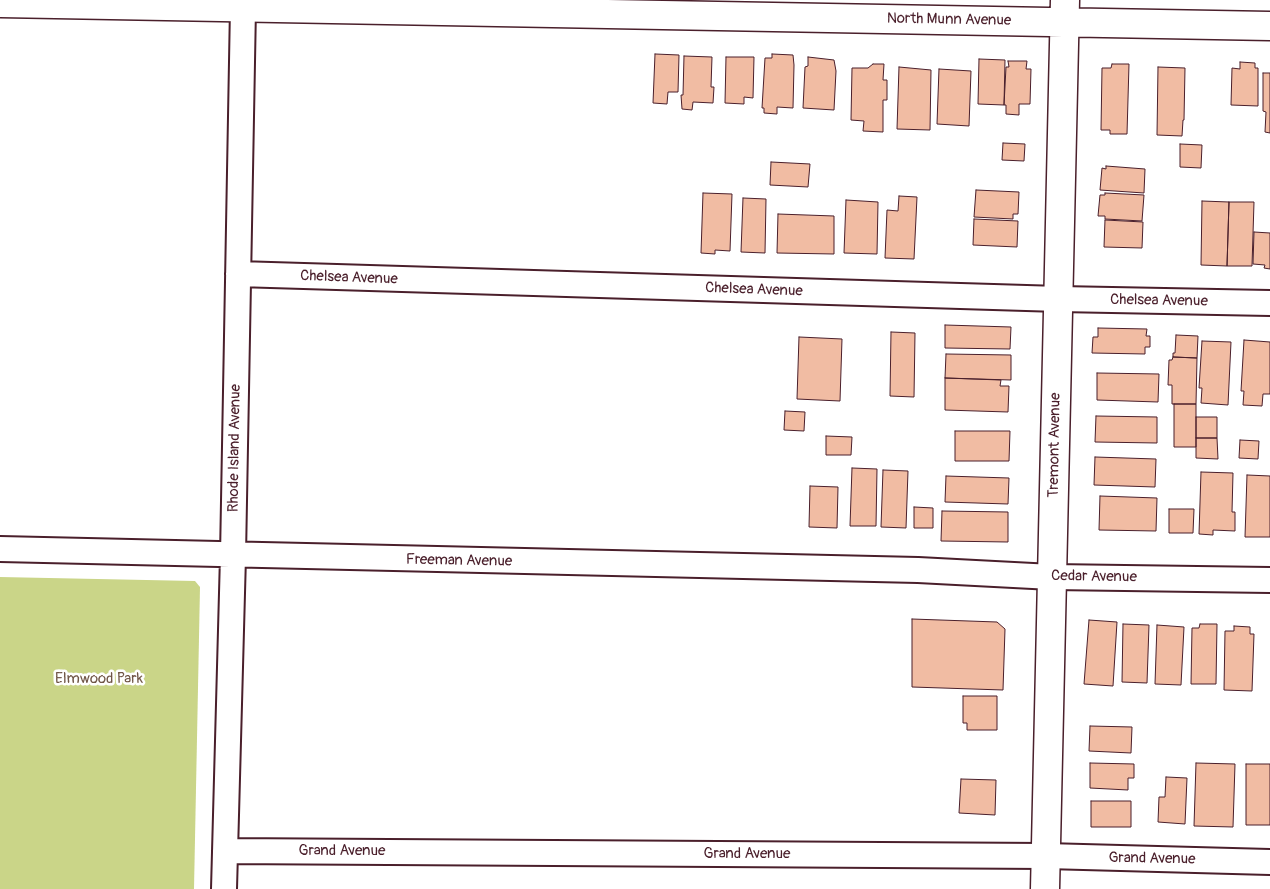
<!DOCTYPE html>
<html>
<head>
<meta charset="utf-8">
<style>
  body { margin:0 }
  canvas { display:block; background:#fff }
</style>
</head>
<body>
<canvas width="1270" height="889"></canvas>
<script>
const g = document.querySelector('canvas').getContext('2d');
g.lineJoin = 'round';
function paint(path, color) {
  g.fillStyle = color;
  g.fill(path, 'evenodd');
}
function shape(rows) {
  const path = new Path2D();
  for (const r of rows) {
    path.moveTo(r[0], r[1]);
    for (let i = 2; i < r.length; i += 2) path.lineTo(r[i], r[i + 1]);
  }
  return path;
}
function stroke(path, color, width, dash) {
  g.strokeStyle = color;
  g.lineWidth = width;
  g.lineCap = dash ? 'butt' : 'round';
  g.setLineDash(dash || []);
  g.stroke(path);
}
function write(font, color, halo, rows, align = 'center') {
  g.font = font + ' Pangolin,sans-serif';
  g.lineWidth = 5;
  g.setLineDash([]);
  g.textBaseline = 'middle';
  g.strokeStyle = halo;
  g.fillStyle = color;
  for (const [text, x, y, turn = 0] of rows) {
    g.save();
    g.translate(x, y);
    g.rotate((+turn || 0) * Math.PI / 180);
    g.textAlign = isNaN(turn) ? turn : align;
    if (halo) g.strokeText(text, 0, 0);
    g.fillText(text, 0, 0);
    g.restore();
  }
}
const green = shape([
  [0,577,195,581,200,587,194,889,0,889]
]);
const building = shape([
  [655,54,679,55,678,92,668,92,667,104,653,103,655,54],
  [772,54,793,55,794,65,793,108,777,107,777,114,764,113,764,108,762,108,765,58,772,58,772,54],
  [684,56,712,57,711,87,714,87,713,103,693,102,692,110,682,109,681,95,683,95,684,56],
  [726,57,754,57,753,98,744,97,744,104,725,103,726,57],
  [808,57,834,60,836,71,834,110,803,108,805,67,808,66,808,57],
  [979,59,1005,60,1004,105,978,104,979,59],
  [1008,61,1027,61,1026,69,1031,69,1030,104,1019,104,1019,115,1006,114,1006,105,1004,105,1006,67,1009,67,1008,61],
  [1240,62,1255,63,1255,68,1258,68,1258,106,1231,105,1232,68,1240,69,1240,62],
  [873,64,884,64,883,80,887,80,887,100,883,100,883,132,863,131,864,121,851,120,852,68,868,68,873,64],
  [1112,64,1129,64,1127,134,1110,134,1110,130,1101,130,1102,68,1111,68,1112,64],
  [899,67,931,70,930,130,897,129,899,67],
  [1158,67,1185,68,1184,120,1183,120,1182,136,1157,135,1158,67],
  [939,69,971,71,969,126,937,124,939,69],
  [1263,73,1270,73,1270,133,1265,132,1266,112,1263,111,1263,73],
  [1003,143,1025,144,1024,161,1002,160,1003,143],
  [1180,144,1202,145,1201,168,1180,167,1180,144],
  [771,162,810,164,808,187,770,185,771,162],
  [1106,166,1145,169,1144,193,1100,190,1102,168,1106,169,1106,166],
  [976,190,1019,192,1018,214,1013,214,1013,219,974,217,976,190],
  [703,193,732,194,730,251,715,250,715,254,701,253,703,193],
  [1105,193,1144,195,1142,221,1105,219,1105,216,1098,216,1100,195,1105,195,1105,193],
  [899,196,917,197,914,259,885,258,887,210,898,211,899,196],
  [743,198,766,199,765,253,741,252,743,198],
  [846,200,878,202,877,254,844,253,846,200],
  [1202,201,1229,202,1227,266,1201,265,1202,201],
  [1229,202,1254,202,1252,266,1227,266,1229,202],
  [778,214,834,216,834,254,777,253,778,214],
  [974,219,1018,221,1017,247,973,245,974,219],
  [1105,220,1143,222,1142,248,1104,247,1105,220],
  [1254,232,1270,233,1270,269,1264,268,1265,265,1253,264,1254,232],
  [945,325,1011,327,1010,349,945,348,945,325],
  [1098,328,1147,329,1146,336,1150,336,1150,347,1145,347,1145,354,1092,353,1093,337,1098,337,1098,328],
  [891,332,915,333,914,397,890,396,891,332],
  [1176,335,1198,336,1197,358,1173,357,1173,353,1175,353,1176,335],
  [799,337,842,339,840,401,797,399,799,337],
  [1244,340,1270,342,1270,394,1263,394,1262,406,1243,405,1244,391,1241,391,1244,340],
  [1202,341,1231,342,1228,405,1201,403,1202,388,1199,388,1202,341],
  [946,354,1011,355,1011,380,945,378,946,354],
  [1173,357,1197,358,1196,404,1172,404,1172,385,1168,385,1169,360,1172,360,1173,357],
  [1097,373,1159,374,1158,402,1097,400,1097,373],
  [945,378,1001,380,1000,386,1009,386,1008,412,945,410,945,378],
  [1174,404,1196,404,1196,447,1174,447,1174,404],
  [785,411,805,412,804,431,784,430,785,411],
  [1096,416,1157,417,1157,443,1095,442,1096,416],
  [1196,417,1217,417,1217,438,1196,438,1196,417],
  [955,431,1010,431,1009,461,955,461,955,431],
  [826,436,852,437,851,455,826,455,826,436],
  [1196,438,1217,438,1218,459,1196,458,1196,438],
  [1240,440,1259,441,1258,459,1239,458,1240,440],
  [1095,457,1156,459,1155,487,1094,485,1095,457],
  [852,468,877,469,876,526,850,526,852,468],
  [883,470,908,471,906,528,881,527,883,470],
  [1201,472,1233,473,1232,512,1235,512,1235,531,1213,530,1213,535,1199,534,1201,472],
  [1247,475,1270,476,1270,537,1245,537,1247,475],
  [946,476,1009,478,1008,504,945,502,946,476],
  [810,486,838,487,837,528,809,527,810,486],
  [1100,496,1157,498,1156,531,1099,530,1100,496],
  [914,507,933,508,933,528,914,528,914,507],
  [1169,509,1194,509,1193,533,1169,533,1169,509],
  [942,511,1008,512,1008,542,941,541,942,511],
  [912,619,997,622,1005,629,1003,690,912,687,912,619],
  [1089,620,1117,622,1113,686,1084,684,1089,620],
  [1123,624,1149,625,1147,683,1122,682,1123,624],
  [1200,624,1217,624,1216,684,1191,684,1192,628,1199,628,1200,624],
  [1157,625,1184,627,1181,685,1155,684,1157,625],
  [1234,626,1250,627,1250,634,1254,634,1252,691,1224,690,1225,631,1234,631,1234,626],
  [963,696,997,696,997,730,967,730,967,723,963,723,963,696],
  [1090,726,1132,727,1131,753,1089,751,1090,726],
  [1090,763,1134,764,1134,778,1128,778,1128,790,1090,788,1090,763],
  [1196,763,1235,764,1233,827,1194,826,1196,763],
  [1246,764,1270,764,1270,825,1246,825,1246,764],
  [1166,777,1187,778,1185,824,1158,822,1159,797,1165,797,1166,777],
  [961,779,996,780,995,815,959,813,961,779],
  [1091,801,1131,801,1131,827,1091,827,1091,801]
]);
const street = shape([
  [238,274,1059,299,1270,303],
  [0,549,918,570,1052,577,1270,580],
  [225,851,1046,856,1270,862],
  [224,889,233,556,243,7]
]);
const secondary = shape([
  [0,3,1270,26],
  [1045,889,1065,0]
]);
const streetNames = [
  ["North Munn Avenue",949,20,1],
  ["Chelsea Avenue",349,278,2],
  ["Chelsea Avenue",754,290,2],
  ["Chelsea Avenue",1159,301,1],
  ["Tremont Avenue",1055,445,-89],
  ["Rhode Island Avenue",235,448,-89],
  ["Freeman Avenue",459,561,1],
  ["Cedar Avenue",1094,577,1],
  ["Grand Avenue",342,851],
  ["Grand Avenue",747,854],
  ["Grand Avenue",1152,859,1]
];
const parkNames = [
  ["Elmwood Park",99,679]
];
paint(green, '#cad588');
paint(building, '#f1bca3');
stroke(building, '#4a1f2b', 1);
stroke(street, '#4a1f2b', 28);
stroke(secondary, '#4a1f2b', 31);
stroke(street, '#fff', 24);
stroke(secondary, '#fff', 28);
write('15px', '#4a1f2b', '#fff', streetNames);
write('15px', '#705647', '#fff', parkNames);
</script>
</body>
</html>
